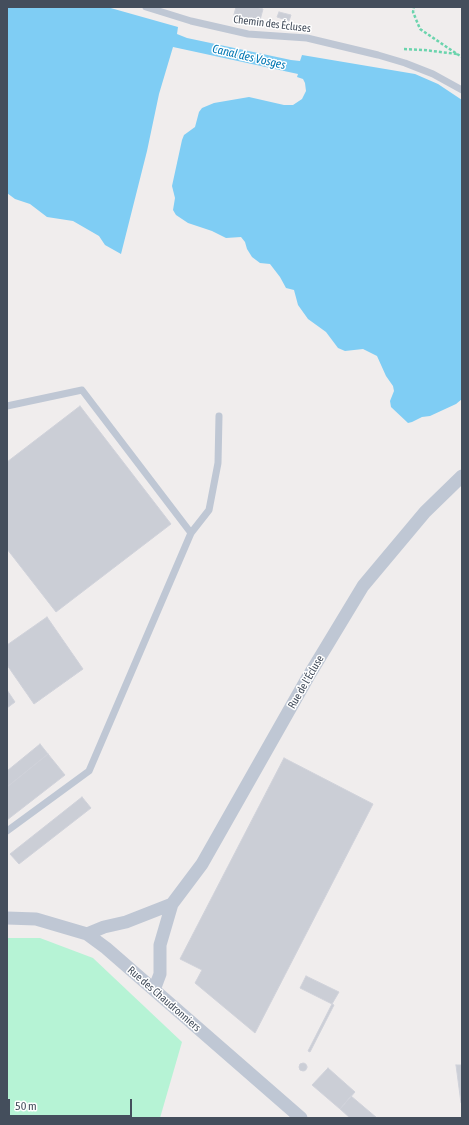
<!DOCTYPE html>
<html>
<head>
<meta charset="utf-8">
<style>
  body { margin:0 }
  #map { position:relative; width:469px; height:1125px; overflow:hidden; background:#f0eded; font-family:"Asap Condensed",sans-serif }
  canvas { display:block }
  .frame { position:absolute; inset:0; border:8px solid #444e5c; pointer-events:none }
  .scale { position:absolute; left:8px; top:1099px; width:124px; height:18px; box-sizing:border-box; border:2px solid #444e5c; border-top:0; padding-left:5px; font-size:12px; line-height:14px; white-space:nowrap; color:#444e5c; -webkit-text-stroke:3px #fff; paint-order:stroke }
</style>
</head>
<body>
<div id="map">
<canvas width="469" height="1125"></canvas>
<div class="frame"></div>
<div class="scale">50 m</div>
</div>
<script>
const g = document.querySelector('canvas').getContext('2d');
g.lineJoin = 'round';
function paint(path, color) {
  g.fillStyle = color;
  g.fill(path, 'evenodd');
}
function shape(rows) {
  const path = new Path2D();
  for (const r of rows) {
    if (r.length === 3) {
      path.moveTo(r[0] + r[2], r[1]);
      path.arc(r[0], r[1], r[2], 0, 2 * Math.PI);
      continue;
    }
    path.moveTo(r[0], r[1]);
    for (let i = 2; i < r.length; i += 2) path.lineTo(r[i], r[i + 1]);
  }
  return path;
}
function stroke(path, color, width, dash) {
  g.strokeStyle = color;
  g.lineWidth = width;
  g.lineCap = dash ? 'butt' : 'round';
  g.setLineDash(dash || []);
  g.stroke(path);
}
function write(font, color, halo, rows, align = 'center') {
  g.font = font + ' "Asap Condensed",sans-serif';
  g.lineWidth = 3;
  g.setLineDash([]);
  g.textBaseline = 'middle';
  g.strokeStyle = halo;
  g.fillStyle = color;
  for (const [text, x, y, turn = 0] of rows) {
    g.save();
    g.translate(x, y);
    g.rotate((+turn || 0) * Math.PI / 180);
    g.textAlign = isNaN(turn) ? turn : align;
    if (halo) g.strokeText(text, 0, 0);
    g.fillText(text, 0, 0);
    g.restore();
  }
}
const green = shape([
  [7,938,40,938,93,958,182,1042,160,1118,7,1118]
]);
const water = shape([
  [7,7,107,7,178,27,177,34,187,38,291,60,300,61,302,55,415,74,438,84,462,100,462,399,456,404,430,416,422,417,412,422,408,423,391,407,390,401,394,391,393,386,386,376,377,356,363,349,345,351,338,348,326,332,308,319,298,305,294,290,286,288,280,277,270,264,260,263,252,257,247,249,245,242,241,237,226,238,212,231,188,223,176,215,173,210,175,198,172,186,182,140,184,135,195,127,199,112,202,108,214,103,249,97,284,105,293,105,302,99,306,91,305,83,303,79,297,77,298,74,173,47,159,94,147,151,121,254,105,245,99,236,73,221,47,217,30,204,15,199,7,193]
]);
const building = shape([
  [236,7,255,7,263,9,259,24,233,18,236,7],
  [279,12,291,15,289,21,277,17,279,12],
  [80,406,171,524,56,612,7,549,7,462,80,406],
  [47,617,83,669,34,704,7,665,7,645,47,617],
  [7,690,15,702,7,708,7,690],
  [40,744,48,754,7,787,7,771,40,744],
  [48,754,65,775,7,820,7,787,48,754],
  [284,758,373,804,255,1033,195,983,202,970,180,959,284,758],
  [82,797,91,808,19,864,10,854,82,797],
  [306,976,339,992,332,1004,300,988,306,976],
  [332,1004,334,1005,310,1052,308,1051,332,1004],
  [303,1067,4],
  [456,1065,462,1065,462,1103,461,1103,456,1065],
  [328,1068,355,1092,340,1109,312,1085,328,1068],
  [351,1096,377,1118,350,1118,340,1109,351,1096]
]);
const path = shape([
  [404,49,424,50,457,54,420,29,413,12,414,7],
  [457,54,462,57]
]);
const service = shape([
  [146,7,191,21,248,34,307,38,378,55,405,63,433,74,462,90],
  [7,406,82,390,191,533],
  [7,831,89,771,191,533,209,510,218,463,219,416]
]);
const minor = shape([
  [7,918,36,919,87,934,106,948,301,1118],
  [87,934,104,927,126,922,172,904],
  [154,990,160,974,160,945,172,904,202,864,308,677,363,586,425,512,462,476]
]);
const streetNames = [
  ["Chemin des Écluses",272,24,7],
  ["Rue de l'Écluse",306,682,-60],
  ["Rue des Chaudronniers",164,999,41]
];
const waterNames = [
  ["Canal des Vosges",249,57,13]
];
paint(green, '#b6f3d5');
paint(water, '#7fcdf4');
paint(building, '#cbced6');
stroke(building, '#d0d2da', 1);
stroke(path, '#6bd4ad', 2.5, [3, 2]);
stroke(service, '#bfc7d4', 7);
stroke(minor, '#bfc7d4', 13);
write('11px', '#444e5c', '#fff', streetNames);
write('italic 12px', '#0077b3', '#fff', waterNames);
</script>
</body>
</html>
